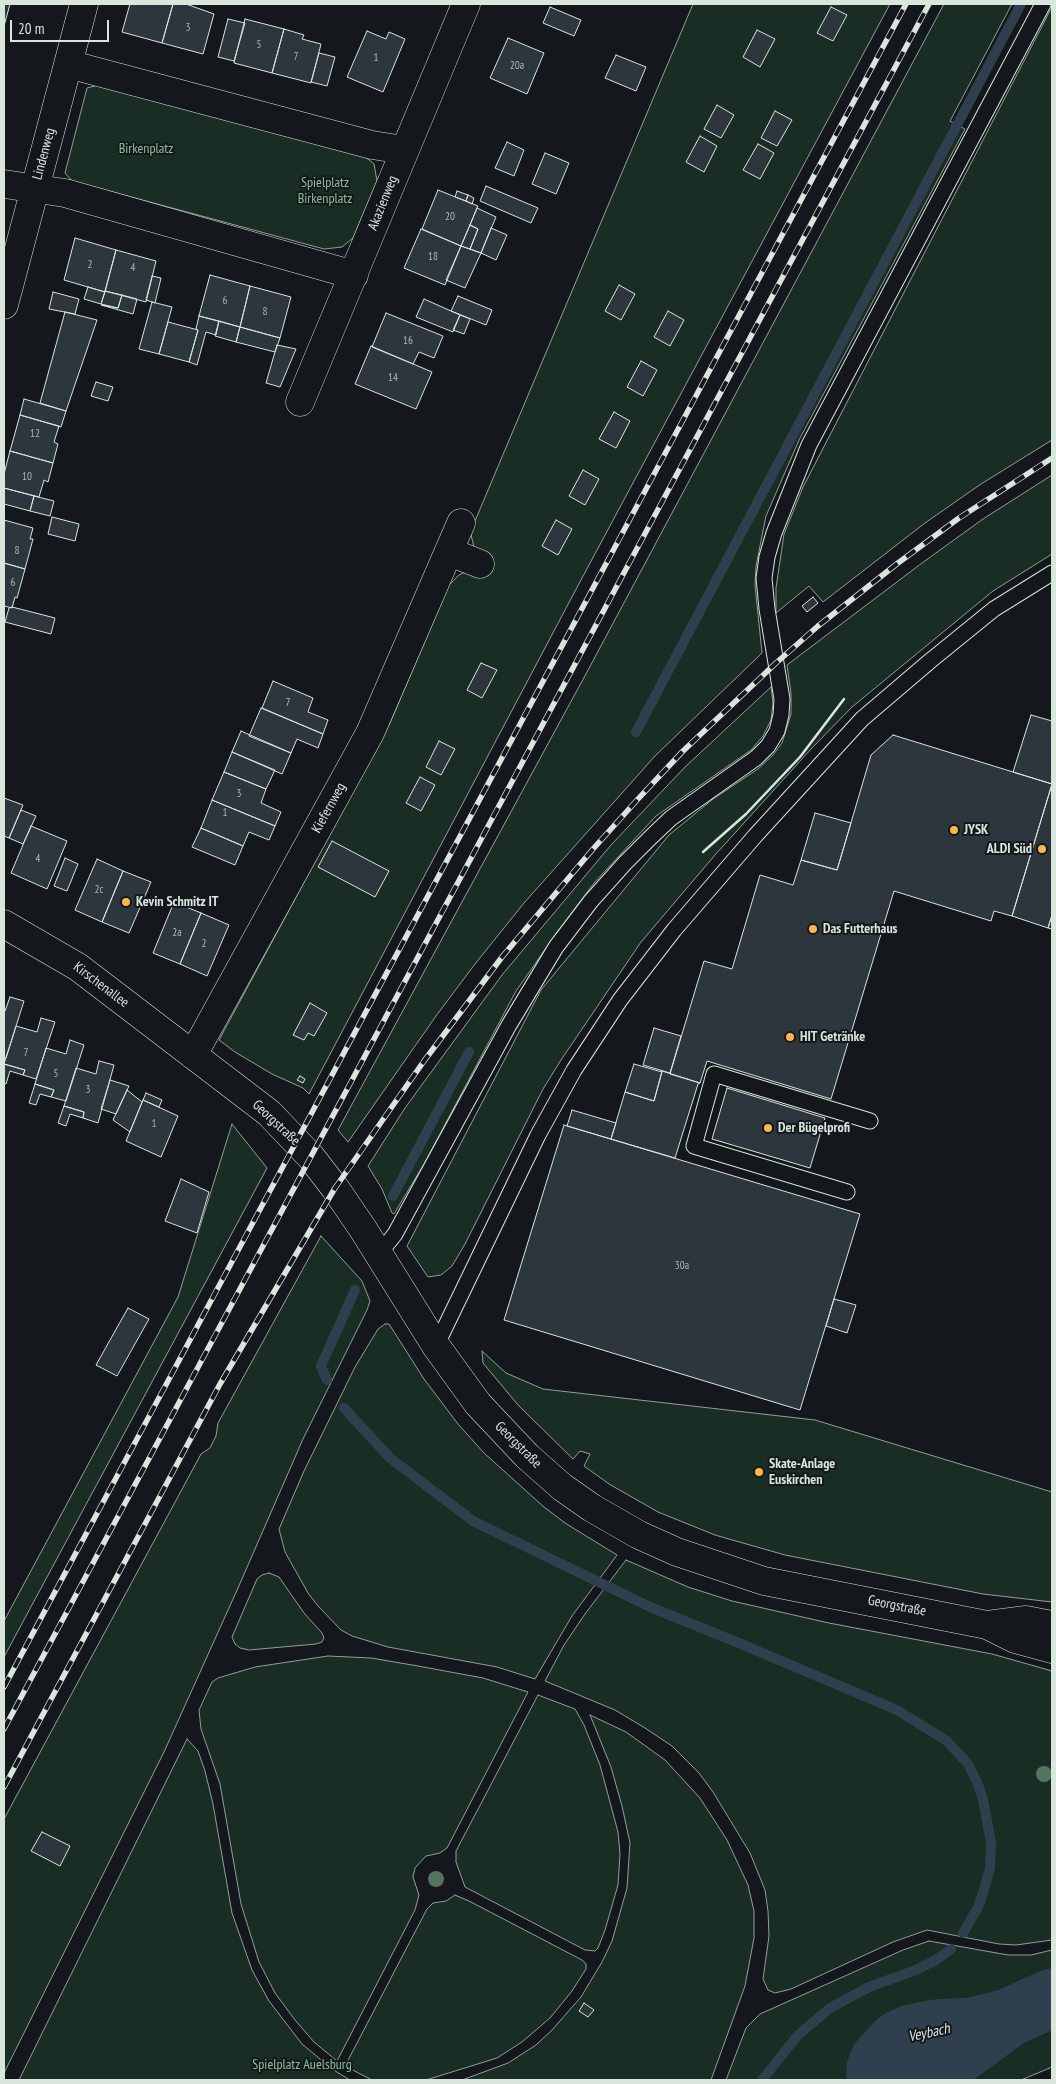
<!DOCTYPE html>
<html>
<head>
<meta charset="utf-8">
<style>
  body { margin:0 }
  #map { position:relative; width:1056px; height:2084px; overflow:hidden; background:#14181c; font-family:"PT Sans Narrow",sans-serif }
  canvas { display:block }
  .frame { position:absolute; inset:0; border:5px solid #d8e6dc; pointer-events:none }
  .scale { position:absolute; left:10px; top:20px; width:99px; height:22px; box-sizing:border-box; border:2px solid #d8e6dc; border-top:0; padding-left:6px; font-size:15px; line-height:18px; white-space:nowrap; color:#d8e6dc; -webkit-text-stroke:4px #14181c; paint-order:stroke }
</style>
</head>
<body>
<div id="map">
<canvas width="1056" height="2084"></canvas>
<div class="frame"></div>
<div class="scale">20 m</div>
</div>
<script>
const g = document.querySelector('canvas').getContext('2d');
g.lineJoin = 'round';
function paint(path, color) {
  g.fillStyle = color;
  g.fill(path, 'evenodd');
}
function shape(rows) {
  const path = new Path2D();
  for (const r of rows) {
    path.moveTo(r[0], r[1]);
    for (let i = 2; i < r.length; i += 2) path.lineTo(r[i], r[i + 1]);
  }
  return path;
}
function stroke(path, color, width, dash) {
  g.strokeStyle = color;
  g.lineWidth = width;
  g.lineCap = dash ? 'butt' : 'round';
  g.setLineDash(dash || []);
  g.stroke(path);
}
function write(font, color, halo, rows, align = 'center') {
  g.font = font + ' "PT Sans Narrow",sans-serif';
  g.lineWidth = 4;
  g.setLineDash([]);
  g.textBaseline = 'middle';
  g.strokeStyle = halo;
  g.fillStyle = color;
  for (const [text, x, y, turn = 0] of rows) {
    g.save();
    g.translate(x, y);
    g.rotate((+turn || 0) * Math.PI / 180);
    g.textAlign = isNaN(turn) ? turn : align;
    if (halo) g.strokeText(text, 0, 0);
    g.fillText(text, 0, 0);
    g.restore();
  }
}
const green = shape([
  [693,4,890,4,582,578,309,1094,303,1088,272,1074,235,1052,219,1040,390,723,449,585,459,575,465,572,474,547,471,535,475,521,693,4],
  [944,4,1012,4,950,121,965,129,800,438,766,516,756,566,755,585,762,653,655,756,524,903,475,964,436,1016,348,1142,338,1130,587,672,944,4],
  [1052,7,1052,440,981,484,925,523,823,602,809,586,776,613,776,588,784,534,803,487,1052,7],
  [98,85,363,155,374,164,377,181,353,238,342,247,324,249,72,181,65,173,87,88,98,85],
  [1052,475,1052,554,993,591,852,707,811,749,715,855,641,942,561,1060,543,1089,465,1244,452,1266,441,1275,428,1277,407,1246,541,990,669,835,713,799,758,769,773,755,782,743,791,714,791,693,787,665,922,563,983,519,1052,475],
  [771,687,773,703,771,720,763,736,751,750,656,816,594,883,558,931,516,991,424,1164,394,1214,392,1213,382,1189,368,1166,405,1108,502,975,611,845,685,767,771,687],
  [232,1124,267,1168,4,1657,4,1621,178,1297,232,1124],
  [321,1236,362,1281,370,1301,367,1310,303,1439,238,1588,164,1752,4,2073,4,1819,201,1454,210,1448,216,1436,218,1423,321,1236],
  [385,1324,389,1324,424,1379,458,1424,484,1453,544,1507,565,1523,617,1555,572,1616,535,1679,497,1667,388,1647,352,1636,341,1630,318,1606,308,1593,285,1552,279,1529,304,1471,355,1367,378,1329,385,1324],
  [482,1351,506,1373,543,1389,815,1420,1052,1492,1052,1602,983,1594,785,1555,715,1535,658,1512,609,1484,584,1466,590,1454,580,1451,573,1459,518,1405,483,1363,482,1351],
  [626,1560,688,1587,732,1601,829,1623,992,1654,1052,1671,1052,1940,1016,1945,999,1944,927,1930,893,1942,791,1989,775,1993,768,1990,763,1979,769,1936,768,1911,765,1890,750,1853,713,1792,699,1773,672,1746,645,1728,615,1710,545,1681,564,1645,585,1614,626,1560],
  [269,1573,279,1577,304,1613,322,1633,324,1638,322,1642,316,1644,249,1650,240,1648,235,1644,232,1637,257,1579,262,1575,269,1573],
  [328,1656,371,1658,418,1666,483,1678,528,1692,447,1848,440,1853,426,1856,415,1868,413,1877,419,1895,415,1910,337,2061,314,2042,295,2020,275,1993,259,1962,241,1904,220,1784,201,1729,199,1710,212,1682,218,1678,255,1667,328,1656],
  [538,1695,575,1709,584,1725,600,1765,618,1832,620,1854,618,1885,605,1930,598,1948,595,1951,585,1950,465,1887,456,1862,456,1851,538,1695],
  [590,1715,626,1732,665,1760,700,1798,727,1840,748,1885,754,1911,754,1938,745,1986,711,2080,462,2080,508,2063,536,2045,552,2030,581,1997,602,1962,612,1941,627,1888,630,1843,622,1806,611,1767,590,1715],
  [187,1739,198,1751,205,1771,213,1804,232,1913,252,1970,269,2001,302,2044,332,2069,350,2080,19,2080,187,1739],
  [455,1895,471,1902,582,1960,586,1964,586,1969,572,1991,550,2018,522,2042,497,2058,426,2080,372,2080,345,2066,427,1909,433,1903,446,1901,455,1895],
  [929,1941,1008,1955,1031,1955,1052,1950,1052,2067,1021,2080,726,2080,746,2028,760,2014,903,1950,929,1941]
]);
const stream = shape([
  [636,732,1021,4],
  [393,1196,469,1052],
  [327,1380,321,1366,355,1290],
  [344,1408,390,1458,473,1521,650,1607,734,1641,897,1710,947,1741,968,1764,977,1782,983,1799,991,1843,990,1868,984,1890,978,1907,963,1933],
  [762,2080,798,2035,830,2008,869,1987,916,1970,936,1960,951,1949]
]);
const river = shape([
  [876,2080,876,2068,880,2059,898,2040,911,2034,936,2029,972,2027,1008,2018],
  [931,2080,955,2057,1008,2018,1052,1998]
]);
const building = shape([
  [4,4,10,4,4,26,4,4],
  [130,4,173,4,162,43,122,32,130,4],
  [173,4,186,4,214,14,203,54,162,43,173,4],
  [550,7,581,20,574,36,543,23,550,7],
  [831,7,847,15,833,41,817,33,831,7],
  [228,19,245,23,234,61,218,57,228,19],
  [245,19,284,29,272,73,234,63,245,19],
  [284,29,304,35,302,39,321,44,311,83,272,73,284,29],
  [757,30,775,39,760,67,743,57,757,30],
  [367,31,386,39,389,32,405,39,383,92,347,77,367,31],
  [508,38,544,53,527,94,490,78,508,38],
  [319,53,335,57,327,86,311,82,319,53],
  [616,55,646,67,636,91,605,78,616,55],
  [717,105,734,115,721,138,704,129,717,105],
  [775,111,792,120,777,146,761,138,775,111],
  [700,136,717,146,704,172,686,162,700,136],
  [507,142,524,150,514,176,495,168,507,142],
  [758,144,774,153,760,179,743,170,758,144],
  [545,153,569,163,556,194,532,184,545,153],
  [486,186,538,208,531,223,480,201,486,186],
  [438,190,478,206,461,246,422,229,438,190],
  [457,191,468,195,466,201,455,197,457,191],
  [468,195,474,198,472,204,466,201,468,195],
  [477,208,496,217,481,253,470,249,478,229,470,225,477,208],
  [470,225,478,229,470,249,461,246,470,225],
  [491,228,507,235,496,260,481,253,491,228],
  [421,229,461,246,445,285,404,268,421,229],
  [75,238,116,250,105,292,64,280,75,238],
  [461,246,481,253,465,288,446,280,461,246],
  [116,250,156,261,146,302,105,291,116,250],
  [210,275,250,286,240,327,199,316,210,275],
  [152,276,161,278,155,303,146,300,152,276],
  [619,285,635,294,621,320,605,311,619,285],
  [250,286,291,297,280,338,240,327,250,286],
  [88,287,105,292,101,304,84,299,88,287],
  [105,291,122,295,118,308,101,304,105,291],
  [53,292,79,299,75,314,49,309,53,292],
  [122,295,137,299,133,314,101,305,118,308,122,295],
  [458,296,492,310,486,325,451,311,458,296],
  [424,299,460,315,453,332,416,317,424,299],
  [152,302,172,307,159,354,139,349,152,302],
  [668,311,684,320,670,346,654,337,668,311],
  [65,312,97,320,66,411,40,403,65,312],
  [386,313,443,336,434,358,419,352,413,364,372,347,386,313],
  [460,315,470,319,464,334,453,330,460,315],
  [199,316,219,321,216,335,206,332,197,365,189,362,198,330,196,329,199,316],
  [219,321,240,327,236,342,215,336,219,321],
  [168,322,198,330,189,362,159,354,168,322],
  [240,327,280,338,275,352,236,342,240,327],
  [277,345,296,349,280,387,266,383,277,345],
  [371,346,432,372,416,409,355,384,371,346],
  [641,361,657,370,643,396,627,387,641,361],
  [96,382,113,387,108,401,91,396,96,382],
  [24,399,66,411,61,427,20,415,24,399],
  [614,412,630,421,616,448,599,439,614,412],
  [20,415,59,426,54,442,58,444,53,463,10,451,20,415],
  [10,451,53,463,48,482,44,480,39,497,4,488,4,474,10,451],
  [583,470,599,479,585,505,569,496,583,470],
  [4,488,34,496,30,511,4,504,4,488],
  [34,496,54,501,50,516,30,511,34,496],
  [52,517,79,524,75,541,48,534,52,517],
  [4,520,33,528,30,539,33,539,25,569,4,563,4,520],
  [556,520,572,529,558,555,542,546,556,520],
  [4,563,25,569,17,598,15,597,12,608,4,606,4,563],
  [813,597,818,603,807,612,802,606,813,597],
  [12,607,55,618,51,634,5,622,9,608,12,607],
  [481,663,497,670,482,698,467,690,481,663],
  [273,681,313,698,308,712,328,720,323,734,262,708,273,681],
  [261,708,323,734,318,748,297,739,291,753,249,736,261,708],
  [1031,715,1052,721,1052,915,1048,928,1012,916,1052,784,1013,772,1031,715],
  [241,731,291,753,282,774,232,752,241,731],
  [893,735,1052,784,1012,916,994,911,991,921,894,891,831,1099,707,1061,700,1083,670,1074,704,961,732,969,760,875,793,885,801,860,837,870,871,755,893,735],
  [439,741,455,749,441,775,426,767,439,741],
  [232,752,275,770,266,789,224,772,232,752],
  [224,772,266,789,261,803,281,812,275,826,212,800,224,772],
  [420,777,435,785,421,811,406,803,420,777],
  [4,798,23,805,9,838,4,836,4,798],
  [212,800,275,826,269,840,249,832,243,846,201,828,212,800],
  [21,810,36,816,23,844,9,838,21,810],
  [815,813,851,823,837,870,801,860,815,813],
  [31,826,67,841,47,889,11,873,31,826],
  [201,828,243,846,235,865,192,847,201,828],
  [332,841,389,871,375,897,318,867,332,841],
  [65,858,78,864,67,891,54,886,65,858],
  [97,859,123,871,102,922,75,910,97,859],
  [123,871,151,882,129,933,102,922,123,871],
  [174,902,201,913,180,964,153,953,174,902],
  [201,913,229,925,207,976,180,964,201,913],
  [1052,915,1052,929,1048,928,1052,915],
  [10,997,24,1001,6,1058,4,1057,4,1011,5,1011,10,997],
  [310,1003,327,1013,314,1036,308,1033,304,1040,293,1035,310,1003],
  [41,1018,55,1022,36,1079,23,1075,25,1070,4,1064,16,1026,37,1032,41,1018],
  [654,1028,681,1036,670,1073,643,1065,654,1028],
  [70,1040,84,1045,66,1101,51,1097,54,1090,35,1084,46,1048,66,1054,70,1040],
  [99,1061,114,1065,98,1123,83,1118,84,1112,64,1106,76,1068,96,1074,99,1061],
  [4,1064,25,1070,23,1075,10,1071,6,1084,4,1083,4,1064],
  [634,1064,662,1072,654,1101,625,1092,634,1064],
  [662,1071,700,1083,698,1084,675,1158,611,1139,625,1092,654,1101,662,1071],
  [300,1076,305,1079,303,1083,297,1080,300,1076],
  [110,1080,129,1086,116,1114,101,1109,110,1080],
  [35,1084,54,1090,51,1097,40,1094,36,1105,29,1103,35,1084],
  [727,1088,825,1118,810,1168,712,1139,727,1088],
  [127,1090,142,1102,130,1132,113,1120,127,1090],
  [146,1093,162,1100,159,1107,143,1100,146,1093],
  [143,1100,178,1116,161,1157,126,1141,143,1100],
  [64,1106,84,1112,83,1118,70,1114,66,1126,58,1123,64,1106],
  [572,1110,616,1123,611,1139,567,1126,572,1110],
  [564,1125,860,1214,800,1410,504,1320,564,1125],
  [181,1179,209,1192,197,1233,165,1221,181,1179],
  [834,1299,856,1305,847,1333,826,1326,834,1299],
  [128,1308,149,1319,117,1376,96,1365,128,1308],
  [42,1832,70,1846,60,1866,31,1851,42,1832],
  [584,2003,594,2010,588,2017,579,2011,584,2003]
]);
const lane = shape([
  [847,1192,694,1146,714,1074,870,1121],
  [379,1254,395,1234,509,1025,556,947,591,901,625,863,651,837,671,818,756,758,768,746,777,731,781,715,782,699,767,609,764,578,767,557,774,533,809,445,1043,4],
  [436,1346,538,1135,574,1070,620,1000,674,930,755,836,862,719,930,661,994,609,1052,573]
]);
const street = shape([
  [68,64,372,145,404,150],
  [4,184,65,193,354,275],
  [4,305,84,4],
  [300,402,466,4],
  [450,552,480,564],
  [4,924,78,967,269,1113,311,1157,335,1188,363,1229,436,1346,478,1404,527,1456,562,1487,592,1508,639,1535,677,1552,764,1581,987,1625,1015,1639,1052,1649],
  [193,1055,370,733,461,523],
  [987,1625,1026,1620,1052,1625]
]);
const rail = shape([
  [4,1687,906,4],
  [4,1729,929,4],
  [4,1787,220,1384,335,1188,424,1061,502,957,593,849,638,799,683,751,776,663,818,626,898,563,959,518,1052,458]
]);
const wall = shape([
  [703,852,746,814,800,757,844,699]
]);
const trees = [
  [1044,1774],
  [436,1879]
];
const markers = [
  [954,830,5,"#ffb74d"],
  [1042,849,5,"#ffb74d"],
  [126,902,5,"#ffb74d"],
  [813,929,5,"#ffb74d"],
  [790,1037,5,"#ffb74d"],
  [768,1128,5,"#ffb74d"],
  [759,1472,5,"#ffb74d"]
];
const numberNames = [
  ["3",188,28],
  ["5",259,45],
  ["7",296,57],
  ["1",376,58],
  ["20a",517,66],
  ["20",450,217],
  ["18",433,257],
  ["2",90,265],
  ["4",133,268],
  ["6",225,301],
  ["8",265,312],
  ["16",408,341],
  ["14",393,378],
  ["12",35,434],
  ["10",27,477],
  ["8",17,551],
  ["6",13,583],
  ["7",288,703],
  ["3",239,794],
  ["1",225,813],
  ["4",38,859],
  ["2c",99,890],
  ["2a",177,933],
  ["2",204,944],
  ["7",26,1053],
  ["5",56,1074],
  ["3",88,1090],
  ["1",154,1124],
  ["30a",682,1266]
];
const parkNames = [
  ["Birkenplatz",146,149],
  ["Spielplatz",325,183],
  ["Birkenplatz",325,199],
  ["Spielplatz Auelsburg",302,2065]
];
const streetNames = [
  ["Lindenweg",44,154,-75],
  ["Akazienweg",383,203,-68],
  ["Kiefernweg",329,808,-61],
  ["Kirschenallee",101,985,37],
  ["Georgstraße",276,1123,43],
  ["Georgstraße",518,1445,45],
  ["Georgstraße",897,1606,11]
];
const poiNames = [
  ["JYSK",964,830],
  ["ALDI Süd",1032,849,"right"],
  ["Kevin Schmitz IT",136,902],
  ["Das Futterhaus",823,929],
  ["HIT Getränke",800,1037],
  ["Der Bügelprofi",778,1128],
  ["Skate-Anlage",769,1464],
  ["Euskirchen",769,1480]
];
const waterNames = [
  ["Veybach",929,2033,-12]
];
paint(green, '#1a2d24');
stroke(green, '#939e99', 1);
stroke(stream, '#2f3f4d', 10);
stroke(river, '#2f3f4d', 59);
paint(building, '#2c363c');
stroke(building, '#d8e6dc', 1);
stroke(lane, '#d8e6dc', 17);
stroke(street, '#d8e6dc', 29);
stroke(lane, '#14181c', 15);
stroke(street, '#14181c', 28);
stroke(rail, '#d8e6dc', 5.5);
stroke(rail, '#14181c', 4, [11]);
stroke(wall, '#d8e6dc', 2.5);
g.fillStyle = '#55745f';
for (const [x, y] of trees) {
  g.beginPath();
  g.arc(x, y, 8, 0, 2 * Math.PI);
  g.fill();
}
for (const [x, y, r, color] of markers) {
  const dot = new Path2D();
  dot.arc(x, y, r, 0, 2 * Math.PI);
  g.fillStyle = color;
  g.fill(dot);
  stroke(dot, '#14181c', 2);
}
write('11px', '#adbab4', null, numberNames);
write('14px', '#8ac095', '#14181c', parkNames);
write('14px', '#d8e6dc', '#14181c', streetNames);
write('bold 14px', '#d8e6dc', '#14181c', poiNames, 'left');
write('italic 15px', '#d8e6dc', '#14181c', waterNames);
</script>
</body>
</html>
